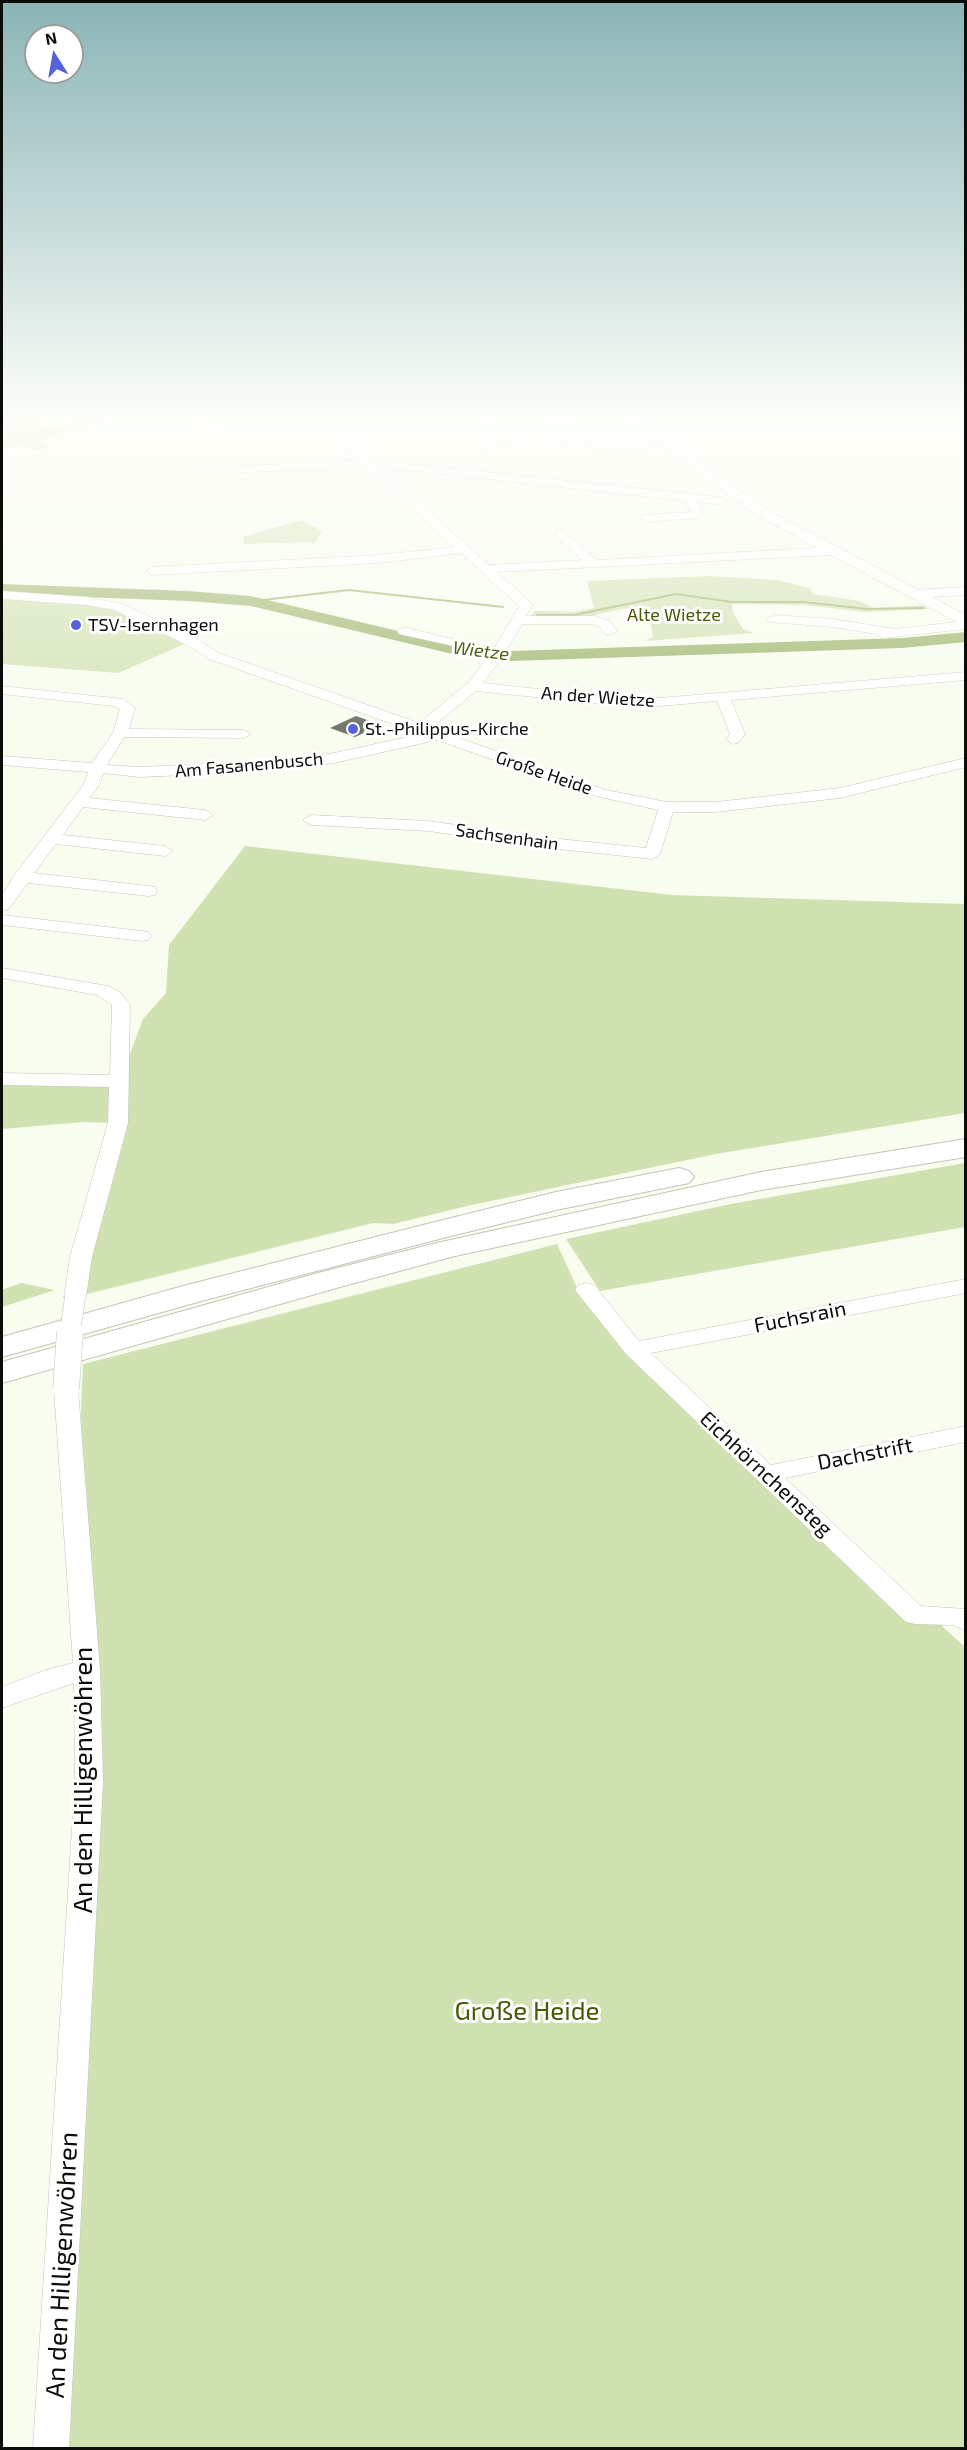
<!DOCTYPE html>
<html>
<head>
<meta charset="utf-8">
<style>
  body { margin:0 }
  #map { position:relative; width:967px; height:2450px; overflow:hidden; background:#f8fdef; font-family:"Exo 2",sans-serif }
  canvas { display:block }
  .frame { position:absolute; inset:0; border:3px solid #0b0d08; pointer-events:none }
  .north { position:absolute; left:24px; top:24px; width:60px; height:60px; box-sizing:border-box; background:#fff; border:2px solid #9d9e9c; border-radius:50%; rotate:349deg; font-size:16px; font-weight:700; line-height:24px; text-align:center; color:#0b0d08 }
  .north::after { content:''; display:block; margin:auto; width:21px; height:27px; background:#5463da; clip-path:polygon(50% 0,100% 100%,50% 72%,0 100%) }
</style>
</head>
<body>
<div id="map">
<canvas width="967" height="2450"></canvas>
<div class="frame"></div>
<div class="north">N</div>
</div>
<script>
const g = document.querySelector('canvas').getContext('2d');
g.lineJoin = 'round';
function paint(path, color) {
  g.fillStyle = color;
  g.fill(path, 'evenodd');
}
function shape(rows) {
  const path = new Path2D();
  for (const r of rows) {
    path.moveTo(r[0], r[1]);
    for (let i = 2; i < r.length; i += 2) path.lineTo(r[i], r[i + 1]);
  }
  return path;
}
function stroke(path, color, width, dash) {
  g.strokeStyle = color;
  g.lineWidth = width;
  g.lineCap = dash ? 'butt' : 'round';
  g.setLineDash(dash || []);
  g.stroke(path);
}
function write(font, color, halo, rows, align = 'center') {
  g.font = font + ' "Exo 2",sans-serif';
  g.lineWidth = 6;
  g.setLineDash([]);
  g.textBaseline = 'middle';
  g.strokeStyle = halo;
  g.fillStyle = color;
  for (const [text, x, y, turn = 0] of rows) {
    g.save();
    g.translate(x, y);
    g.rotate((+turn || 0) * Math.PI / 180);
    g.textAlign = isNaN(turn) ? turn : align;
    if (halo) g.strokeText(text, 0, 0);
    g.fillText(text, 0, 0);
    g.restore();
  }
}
const green = shape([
  [2,412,21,412,16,414,20,416,38,415,41,417,36,422,45,430,81,420,73,412,121,412,90,426,82,426,43,440,49,446,40,451,18,445,13,448,2,448,2,436,5,432,2,431],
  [302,520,322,531,316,542,244,544,243,537],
  [708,576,777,580,809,588,813,594,860,601,873,608,923,605,929,609,865,612,804,605,732,604,733,613,743,629,754,633,645,641,653,637,648,607,623,609,598,614,590,618,530,617,535,611,574,612,594,608,587,581],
  [2,598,113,607,187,643,118,673,2,664],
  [245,846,672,895,965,904,965,1113,716,1154,467,1206,393,1224,373,1223,75,1297,118,1123,83,1122,2,1129,2,1079,120,1081,143,1019,166,993,169,945],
  [965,1163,965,1227,600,1291,566,1239,731,1204],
  [557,1244,578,1290,915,1615,959,1616,942,1626,966,1648,965,2448,61,2448,87,2057,81,1408,83,1364],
  [21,1283,55,1290,2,1307,2,1290]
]);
const stream = shape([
  [254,601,349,590,503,607],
  [537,615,574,615,676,594,732,602,804,602,867,609,924,608]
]);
const river = shape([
  [2,584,189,591,251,596,461,646,511,651,902,638,966,632,966,642,902,648,511,661,461,656,251,606,189,601,2,594,2,584]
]);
const building = shape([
  [356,716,381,725,355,737,330,728]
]);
const minor = shape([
  [181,412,191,412,192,421,220,430,215,433,183,425,181,412],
  [337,412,347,412,349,439,372,460,721,497,727,501,721,505,698,502,703,514,699,518,646,522,642,521,642,515,690,512,686,501,379,467,489,565,583,560,556,537,556,531,560,530,564,531,597,560,833,547,839,551,833,555,497,572,533,605,526,616,594,616,610,621,617,631,610,635,605,634,600,627,592,624,522,624,503,656,483,683,593,695,660,698,966,672,966,680,731,700,745,734,738,743,733,744,726,740,730,734,717,701,660,706,593,703,476,691,431,728,606,790,667,802,716,802,840,788,966,758,966,767,840,798,716,812,673,812,660,854,652,859,531,846,429,831,311,825,303,820,311,815,429,821,531,836,646,848,658,810,596,796,437,740,334,763,272,771,140,777,103,773,100,784,89,798,205,810,213,815,205,820,83,807,63,835,165,846,173,851,165,856,56,844,34,873,149,886,155,887,157,891,155,895,149,896,28,883,8,910,2,911,2,895,13,877,84,784,88,772,2,765,2,756,92,763,113,733,120,709,114,706,2,694,2,686,123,699,135,708,129,729,244,730,251,734,244,738,124,737,107,765,140,767,272,761,334,753,421,734,209,659,187,645,114,610,87,605,2,599,2,591,87,597,123,604,197,639,219,653,419,723,468,683,490,654,399,634,397,631,404,627,477,645,495,647,519,606,461,553,379,563,152,575,146,571,152,567,379,555,454,547,366,467,206,474,200,471,206,468,359,460,337,440,337,412],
  [482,412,492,412,516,427,536,432,555,423,573,419,571,416,576,413,585,418,585,422,563,427,547,435,650,448,675,447,681,450,675,453,650,454,551,443,525,436,525,440,521,441,496,440,487,451,483,452,477,449,489,434,520,435,488,420,482,412],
  [966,587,966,595,914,598,907,594,914,590,966,587],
  [774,615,833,619,895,629,966,621,966,629,883,638,876,634,833,627,769,622,767,619,774,615],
  [2,915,142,931,148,932,151,936,148,940,142,941,2,925,2,915],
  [2,968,108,986,120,992,130,1004,128,1123,92,1257,86,1297,83,1302,75,1304,67,1302,64,1297,70,1257,108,1123,109,1087,2,1085,2,1073,110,1075,112,1005,97,995,2,978,2,968],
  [966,1279,966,1293,651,1353,771,1465,966,1426,966,1442,785,1478,921,1606,966,1609,966,1631,953,1625,915,1624,906,1622,626,1354,575,1290,578,1285,586,1283,594,1285,639,1341,966,1279],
  [66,1382,74,1384,78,1389,100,1670,103,1781,69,2448,33,2448,75,1781,74,1683,2,1708,2,1687,46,1670,73,1663,54,1389,58,1384,66,1382]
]);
const major = shape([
  [616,412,631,412,766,509,966,615,966,627,756,515,616,412]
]);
const highway = shape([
  [966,1139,966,1157,761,1190,455,1256,340,1287,2,1383,2,1362,318,1273,441,1242,761,1172,966,1139],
  [679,1168,689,1171,694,1177,689,1183,556,1210,447,1237,205,1300,2,1357,2,1337,183,1286,427,1224,556,1192,679,1168]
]);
const minorBridgeFar1 = shape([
  [70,1334,75,1297]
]);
const minorBridge = shape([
  [66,1389,70,1332]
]);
const markers = [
  [76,625,6,"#5463da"],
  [353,729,6,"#5463da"]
];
const farParknames = [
  ["Alte Wietze",674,615]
];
const farPoinames = [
  ["TSV-Isernhagen",88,625],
  ["St.-Philippus-Kirche",365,729]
];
const farWaternames = [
  ["Wietze",481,651,7]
];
const farStreetnames = [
  ["An der Wietze",598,697,4],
  ["Am Fasanenbusch",249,765,-5],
  ["Große Heide",544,773,19],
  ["Sachsenhain",507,837,8]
];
const streetNames = [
  ["Fuchsrain",800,1317,-11],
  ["Dachstrift",865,1454,-11],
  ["Eichhörnchensteg",766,1474,43]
];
const nearStreetnames = [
  ["An den Hilligenwöhren",83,1780,-90],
  ["An den Hilligenwöhren",62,2265,-87]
];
const nearParknames = [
  ["Große Heide",527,2011]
];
paint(green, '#d1e2b2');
stroke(stream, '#9db46b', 2);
paint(river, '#9db46b');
paint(building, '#676b60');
stroke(minor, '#c1c6b9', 1);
stroke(major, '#c1c6b9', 1);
stroke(highway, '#c1c6b9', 2);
paint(minor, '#fff');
paint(major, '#fff');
paint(highway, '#fff');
stroke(minorBridgeFar1, '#c1c6b9', 21, []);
stroke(minorBridge, '#c1c6b9', 27, []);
stroke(minorBridgeFar1, '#fff', 20);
stroke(minorBridge, '#fff', 26);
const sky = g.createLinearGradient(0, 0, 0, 755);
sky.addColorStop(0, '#8ab4b6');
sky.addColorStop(0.55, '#fcfef8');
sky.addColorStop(1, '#fcfef800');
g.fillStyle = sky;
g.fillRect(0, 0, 967, 755);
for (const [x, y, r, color] of markers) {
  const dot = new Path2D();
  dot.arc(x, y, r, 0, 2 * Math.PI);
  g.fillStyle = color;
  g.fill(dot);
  stroke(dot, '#fff', 2);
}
write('18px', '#485c08', '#fff', farParknames);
write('18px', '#0b0d08', '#fff', farPoinames, 'left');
write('italic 18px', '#4a5e0c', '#fff', farWaternames);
write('18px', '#0b0d08', '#fff', farStreetnames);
write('21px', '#0b0d08', '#fff', streetNames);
write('26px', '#0b0d08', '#fff', nearStreetnames);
write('26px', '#485c08', '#fff', nearParknames);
</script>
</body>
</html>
